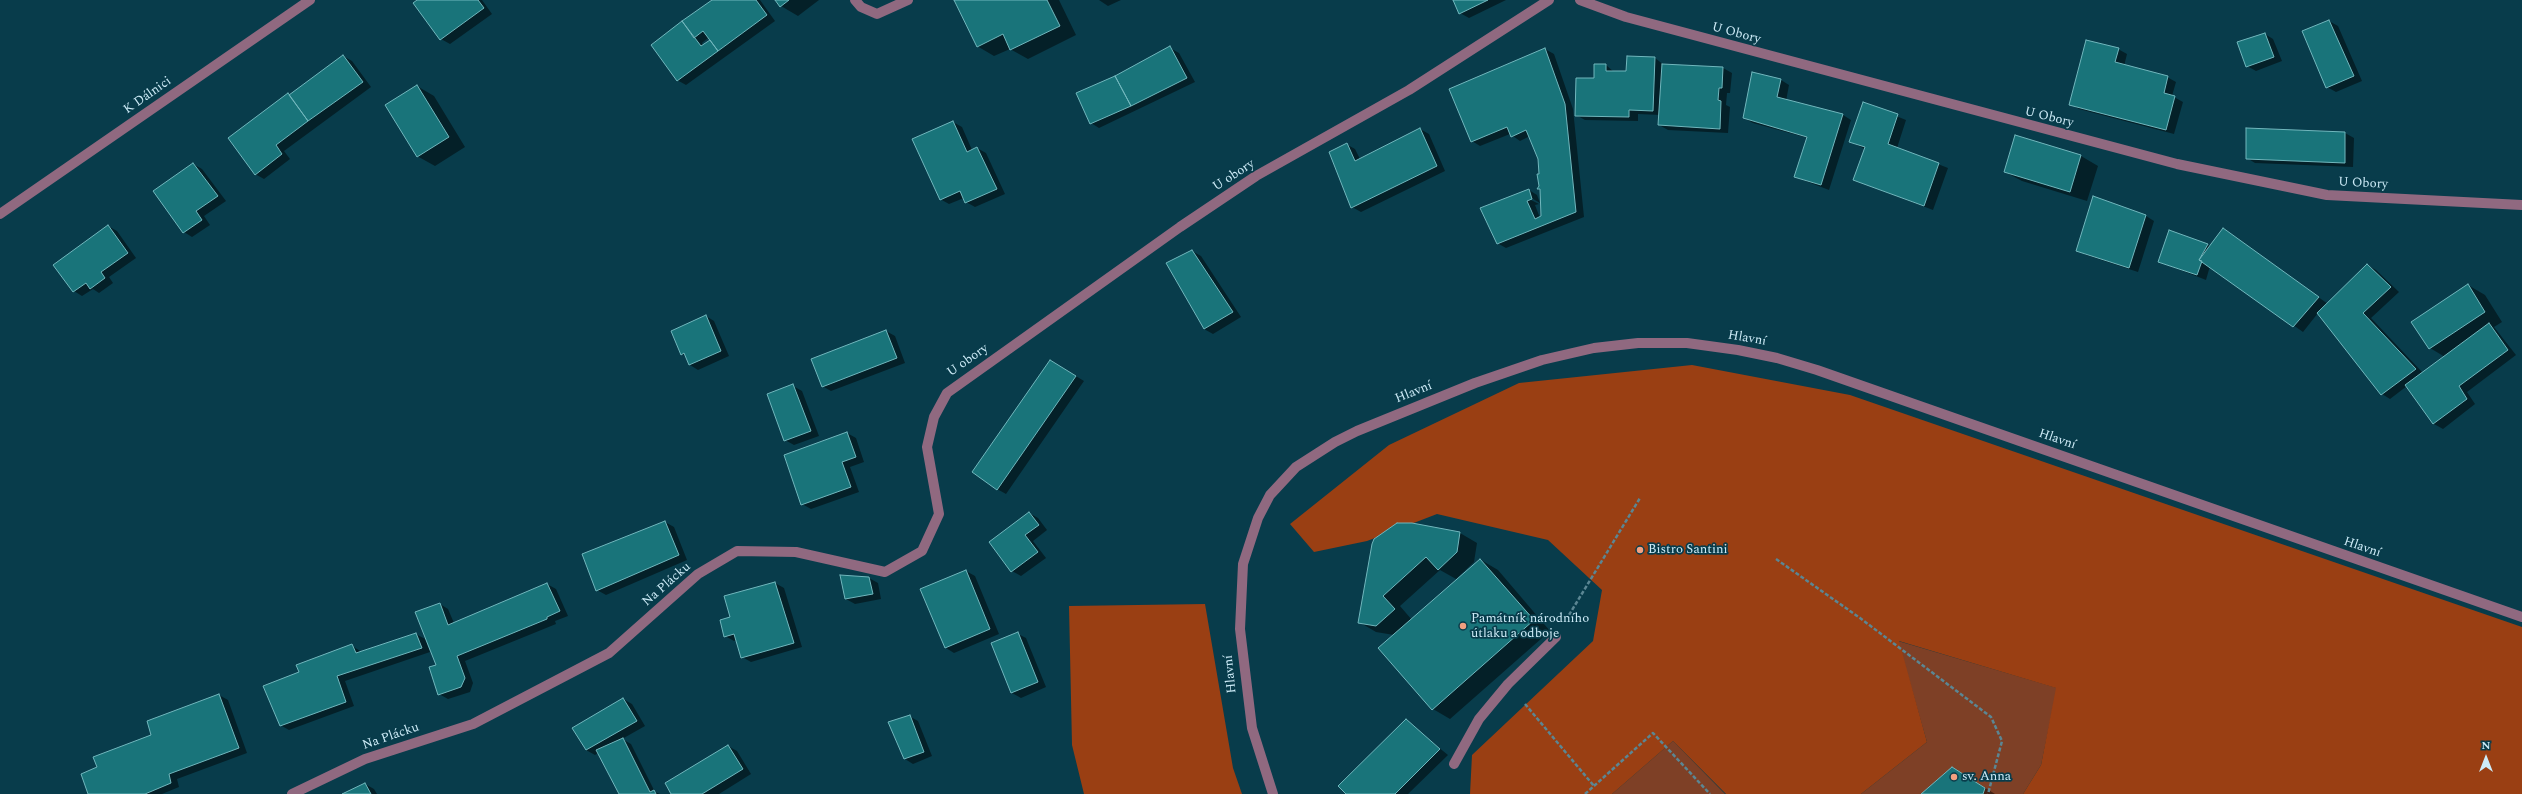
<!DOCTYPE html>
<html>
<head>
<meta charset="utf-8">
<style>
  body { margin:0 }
  #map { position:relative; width:2522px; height:794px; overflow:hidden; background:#083c4b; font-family:Spectral,serif }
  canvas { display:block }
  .north { position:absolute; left:2466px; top:738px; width:40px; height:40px; -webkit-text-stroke:3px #083c4b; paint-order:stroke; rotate:0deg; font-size:11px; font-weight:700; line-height:16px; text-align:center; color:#cdebf7 }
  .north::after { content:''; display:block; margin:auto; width:14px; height:18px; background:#cdebf7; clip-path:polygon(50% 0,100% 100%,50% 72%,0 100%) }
</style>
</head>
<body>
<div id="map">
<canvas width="2522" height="794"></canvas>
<div class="north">N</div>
</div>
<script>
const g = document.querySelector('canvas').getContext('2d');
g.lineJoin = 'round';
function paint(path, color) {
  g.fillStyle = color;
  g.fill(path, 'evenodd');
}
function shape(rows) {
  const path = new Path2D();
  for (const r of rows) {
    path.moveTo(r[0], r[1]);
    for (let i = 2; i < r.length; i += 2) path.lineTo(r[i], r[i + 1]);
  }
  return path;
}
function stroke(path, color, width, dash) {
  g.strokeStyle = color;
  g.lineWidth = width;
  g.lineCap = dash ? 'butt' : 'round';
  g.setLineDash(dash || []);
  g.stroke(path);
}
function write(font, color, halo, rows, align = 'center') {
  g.font = font + ' Spectral,serif';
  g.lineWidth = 3.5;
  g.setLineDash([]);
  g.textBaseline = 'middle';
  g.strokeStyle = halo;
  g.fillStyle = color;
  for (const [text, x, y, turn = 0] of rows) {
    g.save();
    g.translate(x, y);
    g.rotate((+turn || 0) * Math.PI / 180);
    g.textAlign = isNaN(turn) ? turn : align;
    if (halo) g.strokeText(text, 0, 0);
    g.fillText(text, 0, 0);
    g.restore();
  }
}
const green = shape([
  [1898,641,2057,688,2041,765,2023,794,1861,794,1927,742],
  [1673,741,1725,794,1612,794]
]);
const forest = shape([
  [1692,365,1850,395,2522,627,2522,794,2023,794,2041,765,2056,688,1899,641,1927,742,1861,794,1726,794,1673,741,1612,794,1470,794,1472,755,1593,641,1602,590,1548,540,1437,514,1367,541,1314,552,1290,524,1389,445,1519,383],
  [1205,604,1233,768,1242,794,1084,794,1072,745,1069,606]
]);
const shadow = shape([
  [419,0,482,0,492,14,450,44,441,39,415,3],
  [715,0,760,0,775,21,686,85,677,80,652,45],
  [709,37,712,40,704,46,702,43],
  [776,0,819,0,798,16,781,6],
  [955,0,1059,0,1076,35,1028,59,1010,49,994,56,977,46],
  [1099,0,1121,0,1108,6],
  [1454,0,1506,0,1469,18,1460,13],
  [2329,21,2338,26,2362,81,2336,92,2327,87],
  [2265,34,2273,39,2282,61,2256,71,2247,66],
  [1170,48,1179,53,1195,82,1099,128,1091,123,1115,77],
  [1545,49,1554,54,1573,109,1584,217,1506,248,1497,243,1529,190,1537,195,1540,203,1528,196,1527,198,1539,204,1535,205,1540,218,1542,217,1541,190,1539,188,1540,186,1539,158,1530,136,1520,141,1510,134,1480,146,1472,141],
  [2118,49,2127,54,2124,66,2167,77,2176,82,2172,96,2183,102,2174,134,2079,109,2070,104],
  [343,56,352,61,371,87,284,151,290,159,264,179,255,174,230,139],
  [1628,57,1655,58,1664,65,1723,68,1732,73,1730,93,1727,93,1726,105,1730,107,1728,133,1668,130,1659,125,1660,115,1638,114,1638,121,1585,120,1576,115,1595,79,1606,65,1614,72,1627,72],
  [1753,73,1781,80,1789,85,1786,101,1843,115,1851,120,1829,190,1795,177,1808,138,1753,123,1744,118],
  [417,86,434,96,465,147,435,166,417,156],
  [1864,103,1906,120,1897,148,1948,168,1933,210,1854,180,1865,149,1851,142],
  [953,122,962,127,972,150,977,148,986,153,1005,194,975,207,966,202,964,198,949,204,940,199],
  [1420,129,1429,134,1445,171,1361,212,1352,207,1346,144,1355,149,1360,159],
  [2247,129,2345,133,2354,138,2353,167,2255,163,2247,158],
  [2081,156,2098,166,2087,201,2022,181,2005,172],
  [193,164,202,169,226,201,204,216,210,225,192,237,184,232],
  [2146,216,2154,221,2138,272,2086,255,2077,250],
  [108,226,117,231,136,258,109,277,113,283,99,293,93,289,82,296,74,291],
  [2223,229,2328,304,2367,265,2376,270,2399,292,2371,318,2423,373,2445,357,2430,348,2468,285,2485,295,2502,322,2494,327,2516,355,2467,392,2475,404,2443,429,2434,424,2407,386,2390,399,2382,394,2318,313,2303,332,2210,266,2206,280,2160,262,2208,245,2210,246],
  [1192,251,1201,256,1241,317,1213,334,1204,329],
  [706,316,714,321,729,356,698,370,690,365,686,356,682,354],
  [886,331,895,336,905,363,831,391,822,386],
  [1051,361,1084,381,1006,494,997,489],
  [793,386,802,391,819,436,794,445,785,440],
  [847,433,856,438,864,462,850,467,859,492,811,509,802,504],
  [1029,513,1038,518,1047,530,1033,541,1046,558,1021,576,1012,571,990,542],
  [665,522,674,527,687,560,606,595,597,590],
  [1460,533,1477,543,1474,562,1456,579,1440,570,1400,606,1412,620,1481,560,1498,570,1550,631,1450,719,1433,709,1394,635,1376,632,1359,622,1375,539],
  [966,571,975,576,999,634,954,653,946,648],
  [869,578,878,583,881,599,855,604,846,599],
  [775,583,784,588,802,647,751,662,742,657,737,640,734,641,725,636,731,618],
  [547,584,556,589,568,616,555,621,556,624,465,661,473,683,470,692,448,699,439,694,440,604,448,609,454,623],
  [416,634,425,639,430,652,345,681,354,706,289,730,280,725,352,646,362,652],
  [1018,634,1026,638,1046,687,1021,698,1012,693],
  [219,695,228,700,247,753,177,779,179,787,162,794,89,794,98,767],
  [623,699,632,704,645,726,622,739,631,744,655,792,660,794,620,794,598,753,595,755,586,750],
  [909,716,918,721,932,756,913,764,905,759],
  [1406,721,1448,755,1408,794,1347,794],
  [728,746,737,751,751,774,719,794,672,794],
  [1952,768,1976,782,1995,794,1922,794],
  [365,784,374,789,377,794,345,794]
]);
const building = shape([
  [417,0,478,0,484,8,440,40,413,3,417,0],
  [712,0,756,0,767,15,718,51,703,31,694,38,682,21,712,0],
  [775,0,789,0,780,7,775,0],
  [954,0,1047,0,1060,26,1010,50,1003,34,977,47,954,0],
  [1453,0,1488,0,1459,14,1453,0],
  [2329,20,2354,76,2326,88,2302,31,2329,20],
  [682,21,701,46,710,40,718,51,677,81,651,45,682,21],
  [2265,33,2274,57,2246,67,2237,42,2265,33],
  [2086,40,2119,48,2115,62,2168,76,2164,93,2175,96,2166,130,2069,105,2086,40],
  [1170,46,1187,78,1131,106,1115,76,1170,46],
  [1545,48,1565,104,1576,212,1497,244,1480,208,1529,189,1532,199,1527,201,1535,219,1541,216,1540,189,1537,189,1539,186,1537,174,1539,174,1538,159,1526,130,1511,137,1507,127,1471,142,1449,89,1545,48],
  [343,55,363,82,308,121,289,95,343,55],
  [1627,56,1655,57,1653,111,1629,110,1629,117,1575,116,1576,78,1594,78,1594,64,1606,64,1606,71,1626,71,1627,56],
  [1662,64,1723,67,1722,88,1719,88,1718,100,1721,101,1720,129,1658,125,1662,64],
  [1752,72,1781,79,1777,97,1843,114,1821,185,1794,177,1807,137,1743,118,1752,72],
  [1115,76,1131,106,1090,124,1076,93,1115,76],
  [417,85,449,137,417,157,385,105,417,85],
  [288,93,308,121,276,145,282,154,255,175,228,138,288,93],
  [1863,102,1898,114,1888,144,1939,163,1924,206,1853,180,1865,147,1849,142,1863,102],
  [953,121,967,152,977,147,997,189,965,203,960,191,940,200,912,139,953,121],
  [1420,128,1437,166,1351,208,1329,152,1347,143,1355,161,1420,128],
  [2246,128,2345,132,2345,163,2246,159,2246,128],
  [2015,135,2081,155,2070,192,2004,172,2015,135],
  [193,163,218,196,196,211,202,220,183,233,153,191,193,163],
  [2093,196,2146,215,2129,268,2076,251,2093,196],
  [108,225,128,253,101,272,105,278,90,289,86,283,73,292,53,265,108,225],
  [2223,228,2319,297,2293,327,2199,260,2223,228],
  [2169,230,2208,244,2199,260,2202,261,2197,275,2158,262,2169,230],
  [1192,250,1233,312,1204,329,1166,263,1192,250],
  [2367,264,2391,287,2363,313,2416,369,2381,395,2317,313,2367,264],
  [2468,284,2485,312,2429,349,2411,322,2468,284],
  [706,315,721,351,689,365,684,353,681,355,671,331,706,315],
  [2489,323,2508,350,2459,386,2467,399,2433,424,2405,385,2489,323],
  [886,330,897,358,822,387,811,359,886,330],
  [1050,360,1076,376,997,490,972,472,1050,360],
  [793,384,811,431,784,441,767,394,793,384],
  [847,432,856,457,842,462,851,487,801,505,784,455,847,432],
  [1029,512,1039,525,1025,535,1038,552,1011,572,989,542,1029,512],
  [665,521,679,555,596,591,582,554,665,521],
  [1397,523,1412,523,1460,532,1457,552,1438,570,1426,557,1383,596,1395,609,1376,626,1358,623,1372,544,1374,539,1397,523],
  [1480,559,1534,620,1432,710,1378,648,1480,559],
  [966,570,990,629,945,648,920,589,966,570],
  [840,575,869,577,873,594,845,599,840,575],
  [775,582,794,643,741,658,734,634,724,637,720,620,730,617,724,596,775,582],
  [547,583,560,611,547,617,547,619,457,656,465,678,461,687,438,695,429,667,436,665,415,612,440,603,448,625,547,583],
  [1018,632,1038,682,1011,693,991,643,1018,632],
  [416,633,422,648,337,676,346,702,280,726,263,686,299,672,296,665,352,644,356,653,416,633],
  [219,694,239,748,169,774,171,783,145,794,88,794,81,774,97,767,93,757,151,735,147,721,219,694],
  [623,698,637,721,586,750,572,728,623,698],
  [910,715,924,752,904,759,888,722,910,715],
  [1406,719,1440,749,1395,794,1346,794,1338,786,1406,719],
  [623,738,650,792,654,790,656,794,619,794,596,750,623,738],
  [728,745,743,769,702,794,671,794,665,783,728,745],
  [1952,767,1985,788,1983,794,1921,794,1952,767],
  [365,783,371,794,342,794,365,783]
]);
const path = shape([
  [1776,559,1860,618,1991,717,2002,741,1988,794],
  [1569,615,1640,498],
  [1525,704,1594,786],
  [1585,794,1653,733,1710,794]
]);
const minor = shape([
  [855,0,861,7,877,14,908,0],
  [1580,0,1626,17,2177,164,2327,195,2522,205],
  [0,214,310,0],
  [1454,764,1479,719,1508,684,1556,637],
  [292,794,365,759,473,724,609,653,698,574,737,551,796,552,885,572,922,551,939,514,927,447,934,417,947,393,1180,227,1256,176,1409,90,1549,0],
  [1273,794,1252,728,1240,629,1243,564,1258,518,1270,495,1296,467,1335,442,1357,431,1475,383,1542,360,1594,348,1638,343,1687,343,1738,350,1777,358,1817,370,2522,617]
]);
const markers = [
  [1640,550,4,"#f2a080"],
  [1463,626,4,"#f2a080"],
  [1954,777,4,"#f2a080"]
];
const streetNames = [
  ["U Obory",1736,34,15],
  ["K Dálnici",148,96,-35],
  ["U Obory",2049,118,14],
  ["U obory",1234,176,-33],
  ["U Obory",2363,184,3],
  ["Hlavní",1747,339,10],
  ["U obory",968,361,-35],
  ["Hlavní",1414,393,-22],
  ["Hlavní",2057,440,19],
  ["Hlavní",2362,548,19],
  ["Na Plácku",667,585,-41],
  ["Hlavní",1231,674,-96],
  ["Na Plácku",391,737,-19]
];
const poiNames = [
  ["Bistro Santini",1648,550],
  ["Památník národního",1471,619],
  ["útlaku a odboje",1471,634],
  ["sv. Anna",1962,777]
];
paint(green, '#7e4026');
paint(forest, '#9a3f13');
paint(shadow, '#0007');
paint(building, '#19747a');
stroke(building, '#71b7bd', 1);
stroke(path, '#5b8693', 2.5, [4, 2]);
stroke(minor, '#906980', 10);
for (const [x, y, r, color] of markers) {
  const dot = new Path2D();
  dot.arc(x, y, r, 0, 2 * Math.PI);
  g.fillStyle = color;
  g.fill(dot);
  stroke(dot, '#083c4b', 1.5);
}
write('13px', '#cdebf7', '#083c4b', streetNames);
write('13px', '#cdebf7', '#083c4b', poiNames, 'left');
</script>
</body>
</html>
